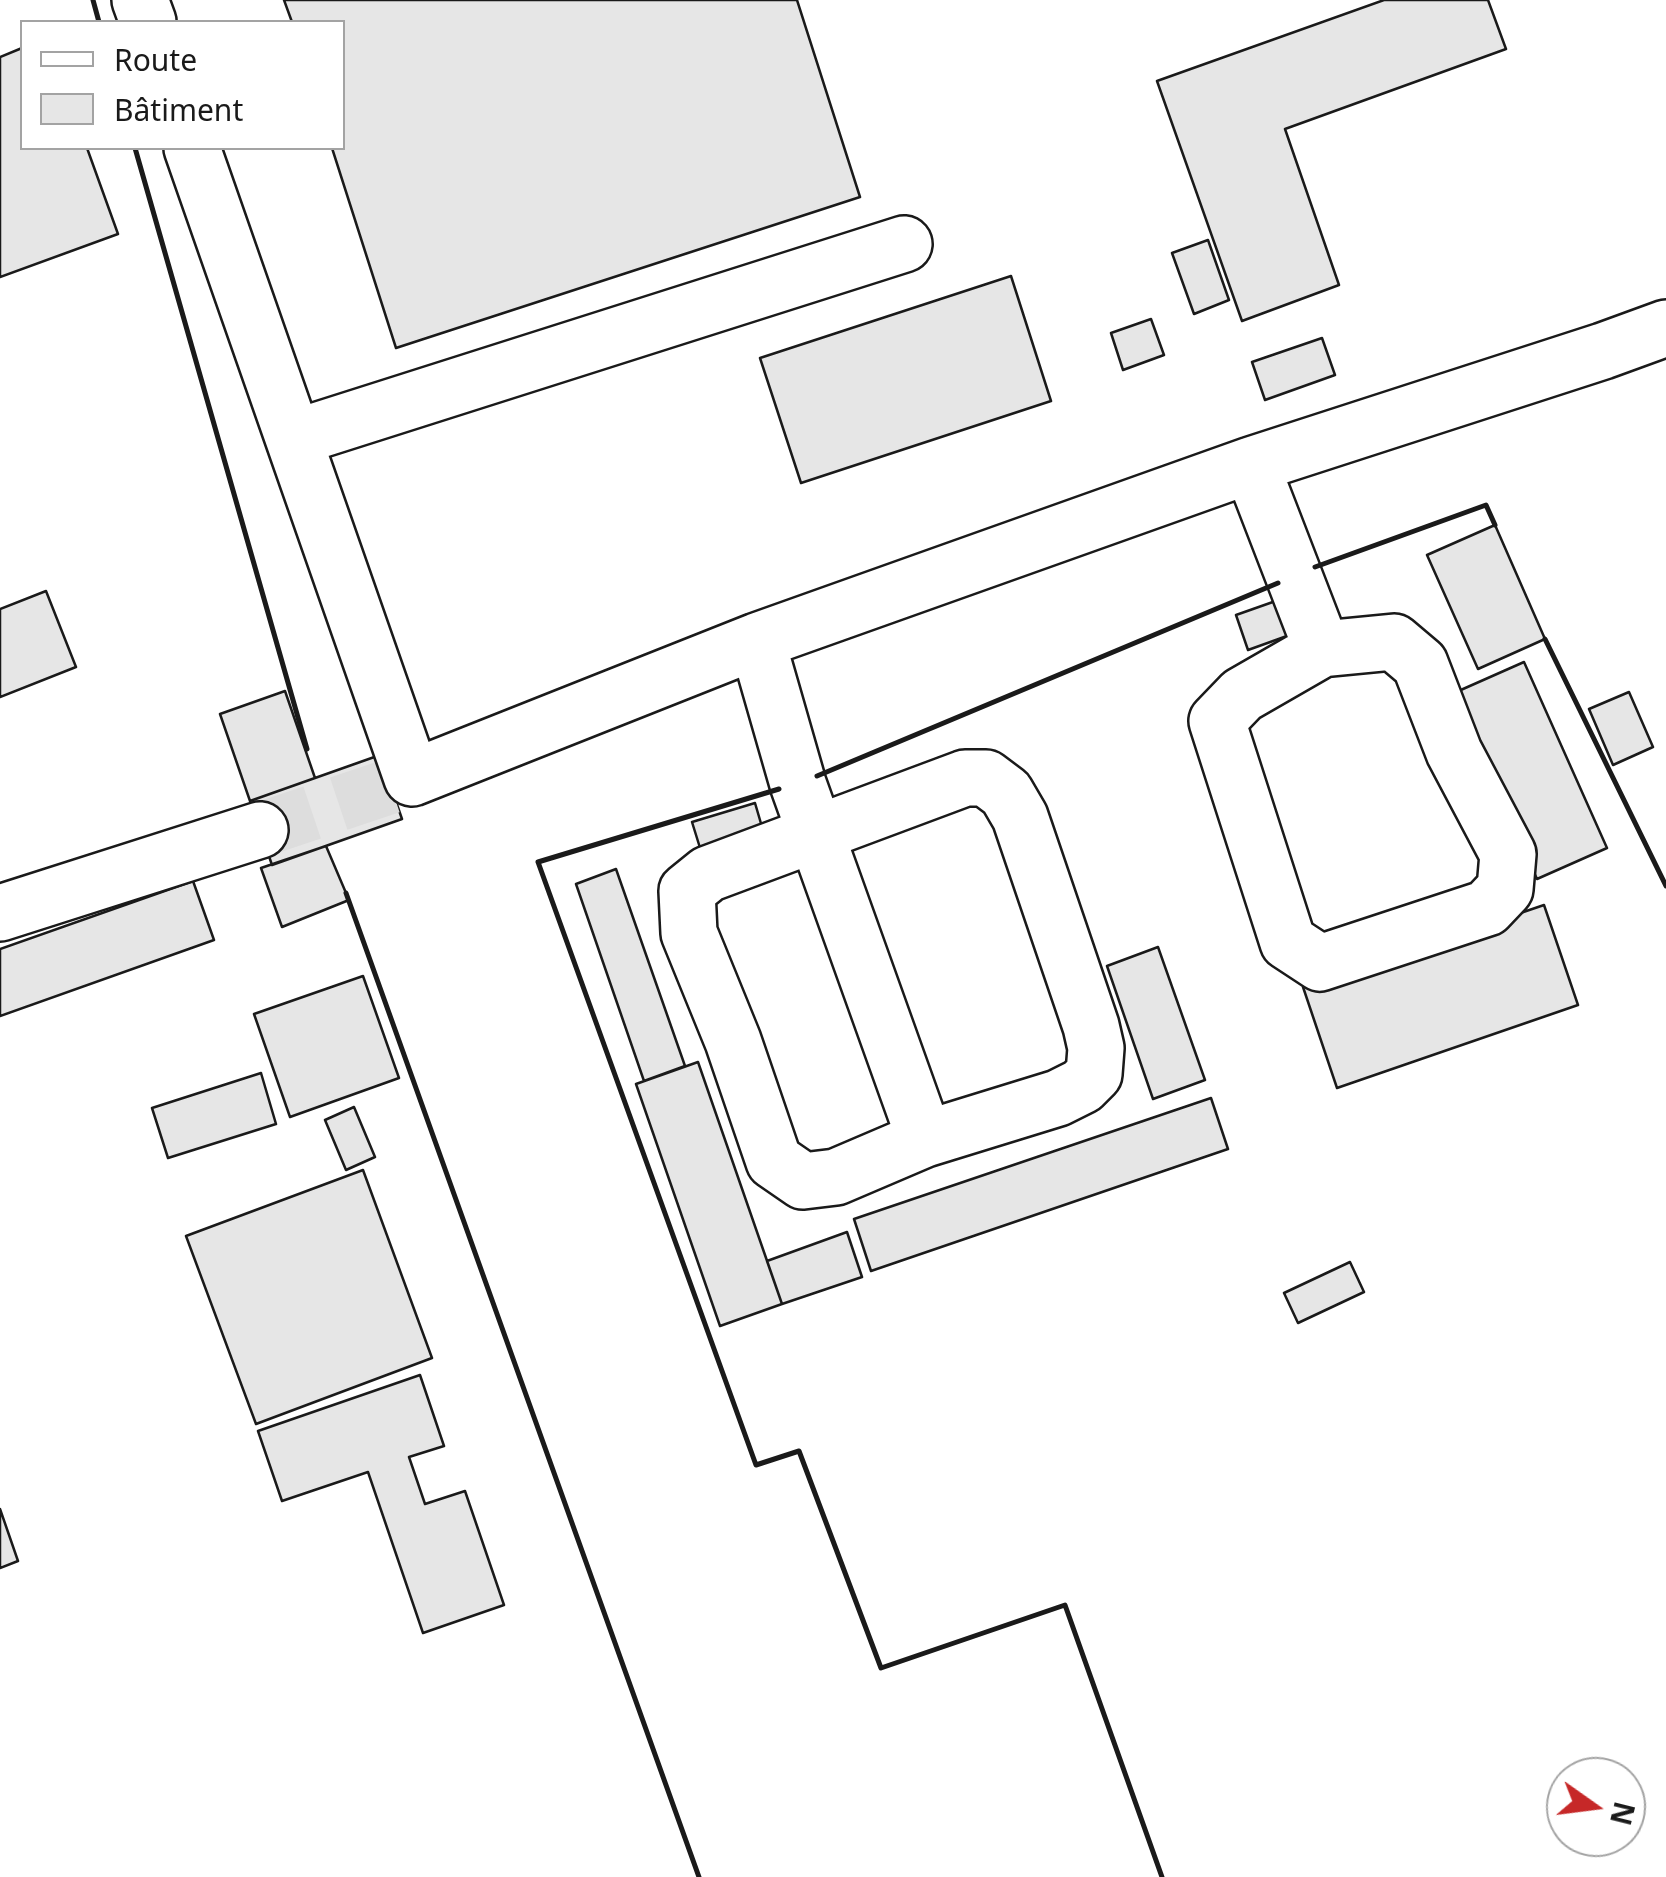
<!DOCTYPE html>
<html>
<head>
<meta charset="utf-8">
<style>
  body { margin:0 }
  #map { position:relative; width:1666px; height:1877px; overflow:hidden; background:#fff; font-family:"Noto Sans",sans-serif }
  canvas { display:block }
  .legend { position:absolute; left:20px; top:20px; width:325px; height:130px; box-sizing:border-box; background:#fff; border:2px solid #a3a3a3; margin:0; padding:12px 18px; list-style:none; font-size:30px; color:#1a1a1a }
  .legend li { display:flex; align-items:center; gap:20px; height:50px }
  .legend b { width:50px; border:2px solid #a3a3a3 }
  .north { position:absolute; left:1546px; top:1757px; width:100px; height:100px; box-sizing:border-box; background:#fff; border:2px solid #a3a3a3; border-radius:50%; rotate:104deg; font-size:28px; font-weight:700; line-height:40px; text-align:center; color:#1a1a1a }
  .north::after { content:''; display:block; margin:auto; width:35px; height:45px; background:#c62828; clip-path:polygon(50% 0,100% 100%,50% 72%,0 100%) }
</style>
</head>
<body>
<div id="map">
<canvas width="1666" height="1877"></canvas>
<ul class="legend">
<li><b style="height:12px;background:#fff"></b>Route</li>
<li><b style="height:28px;background:#e6e6e6"></b>Bâtiment</li>
</ul>
<div class="north">N</div>
</div>
<script>
const g = document.querySelector('canvas').getContext('2d');
g.lineJoin = 'round';
function paint(path, color) {
  g.fillStyle = color;
  g.fill(path, 'evenodd');
}
function shape(rows) {
  const path = new Path2D();
  for (const r of rows) {
    path.moveTo(r[0], r[1]);
    for (let i = 2; i < r.length; i += 2) path.lineTo(r[i], r[i + 1]);
  }
  return path;
}
function stroke(path, color, width, dash) {
  g.strokeStyle = color;
  g.lineWidth = width;
  g.lineCap = dash ? 'butt' : 'round';
  g.setLineDash(dash || []);
  g.stroke(path);
}
const building = shape([
  [284,0,797,0,860,197,396,348,332,148,342,148,342,22,292,22,284,0],
  [1384,0,1488,0,1506,49,1285,129,1339,285,1242,321,1157,81,1384,0],
  [22,48,22,148,87,148,118,234,0,277,0,57,22,48],
  [1208,240,1229,300,1194,314,1172,253,1208,240],
  [1011,276,1051,401,801,483,760,358,1011,276],
  [1151,319,1164,355,1123,370,1111,333,1151,319],
  [1322,338,1335,375,1265,400,1252,362,1322,338],
  [1495,525,1545,639,1478,669,1427,555,1495,525],
  [46,591,76,667,0,697,0,609,46,591],
  [1287,597,1298,632,1248,650,1236,615,1287,597],
  [1524,662,1607,848,1537,879,1454,693,1524,662],
  [285,691,315,778,250,801,220,714,285,691],
  [1629,692,1653,747,1613,765,1589,709,1629,692],
  [380,755,402,819,272,865,250,801,380,755],
  [755,803,767,844,705,864,692,822,755,803],
  [326,846,349,900,282,927,261,868,326,846],
  [616,869,685,1066,644,1081,576,884,616,869],
  [193,881,214,940,0,1016,0,949,193,881],
  [1544,905,1578,1005,1337,1088,1303,987,1544,905],
  [1158,947,1205,1080,1153,1099,1107,966,1158,947],
  [363,976,399,1078,290,1117,254,1014,363,976],
  [698,1062,782,1304,720,1326,636,1084,698,1062],
  [261,1073,276,1124,168,1158,152,1108,261,1073],
  [1211,1098,1228,1149,871,1271,854,1219,1211,1098],
  [354,1107,375,1157,346,1170,325,1120,354,1107],
  [363,1170,432,1358,256,1424,186,1236,363,1170],
  [847,1232,862,1277,782,1304,767,1261,847,1232],
  [1350,1262,1364,1292,1298,1323,1284,1293,1350,1262],
  [420,1375,444,1446,409,1457,425,1504,465,1491,504,1605,423,1633,368,1472,282,1501,258,1431,420,1375],
  [0,1509,18,1561,0,1568,0,1509]
]);
const minorTunnel = shape([
  [260,830,391,786]
]);
const minor = shape([
  [140,0,148,22],
  [192,148,412,778,757,641,1251,465,1603,351,1666,328],
  [294,438,904,244],
  [1251,465,1322,649,1394,642,1420,664,1454,752,1508,854,1505,889,1487,908,1320,963,1288,942,1217,721,1242,695,1322,649],
  [757,641,798,784,925,1139],
  [965,778,986,778,1006,793,1020,817,1091,1026,1096,1048,1094,1074,1082,1086,1058,1098,925,1139,836,1177,803,1181,774,1161,733,1041,689,933,687,891,708,874,965,778],
  [0,913,260,830]
]);
const wall = shape([
  [93,0,99,22],
  [135,148,307,749],
  [1315,567,1486,505,1495,525],
  [1545,639,1666,886],
  [817,776,1278,583],
  [779,789,538,862,756,1465,799,1451,881,1668,1065,1605,1162,1877],
  [346,893,699,1877]
]);
paint(building, '#e6e6e6');
stroke(building, '#1a1a1a', 2.5);
stroke(minorTunnel, '#ddd', 55, [55, 28]);
stroke(minor, '#1a1a1a', 60);
stroke(minor, '#fff', 55);
stroke(wall, '#1a1a1a', 5);
</script>
</body>
</html>
